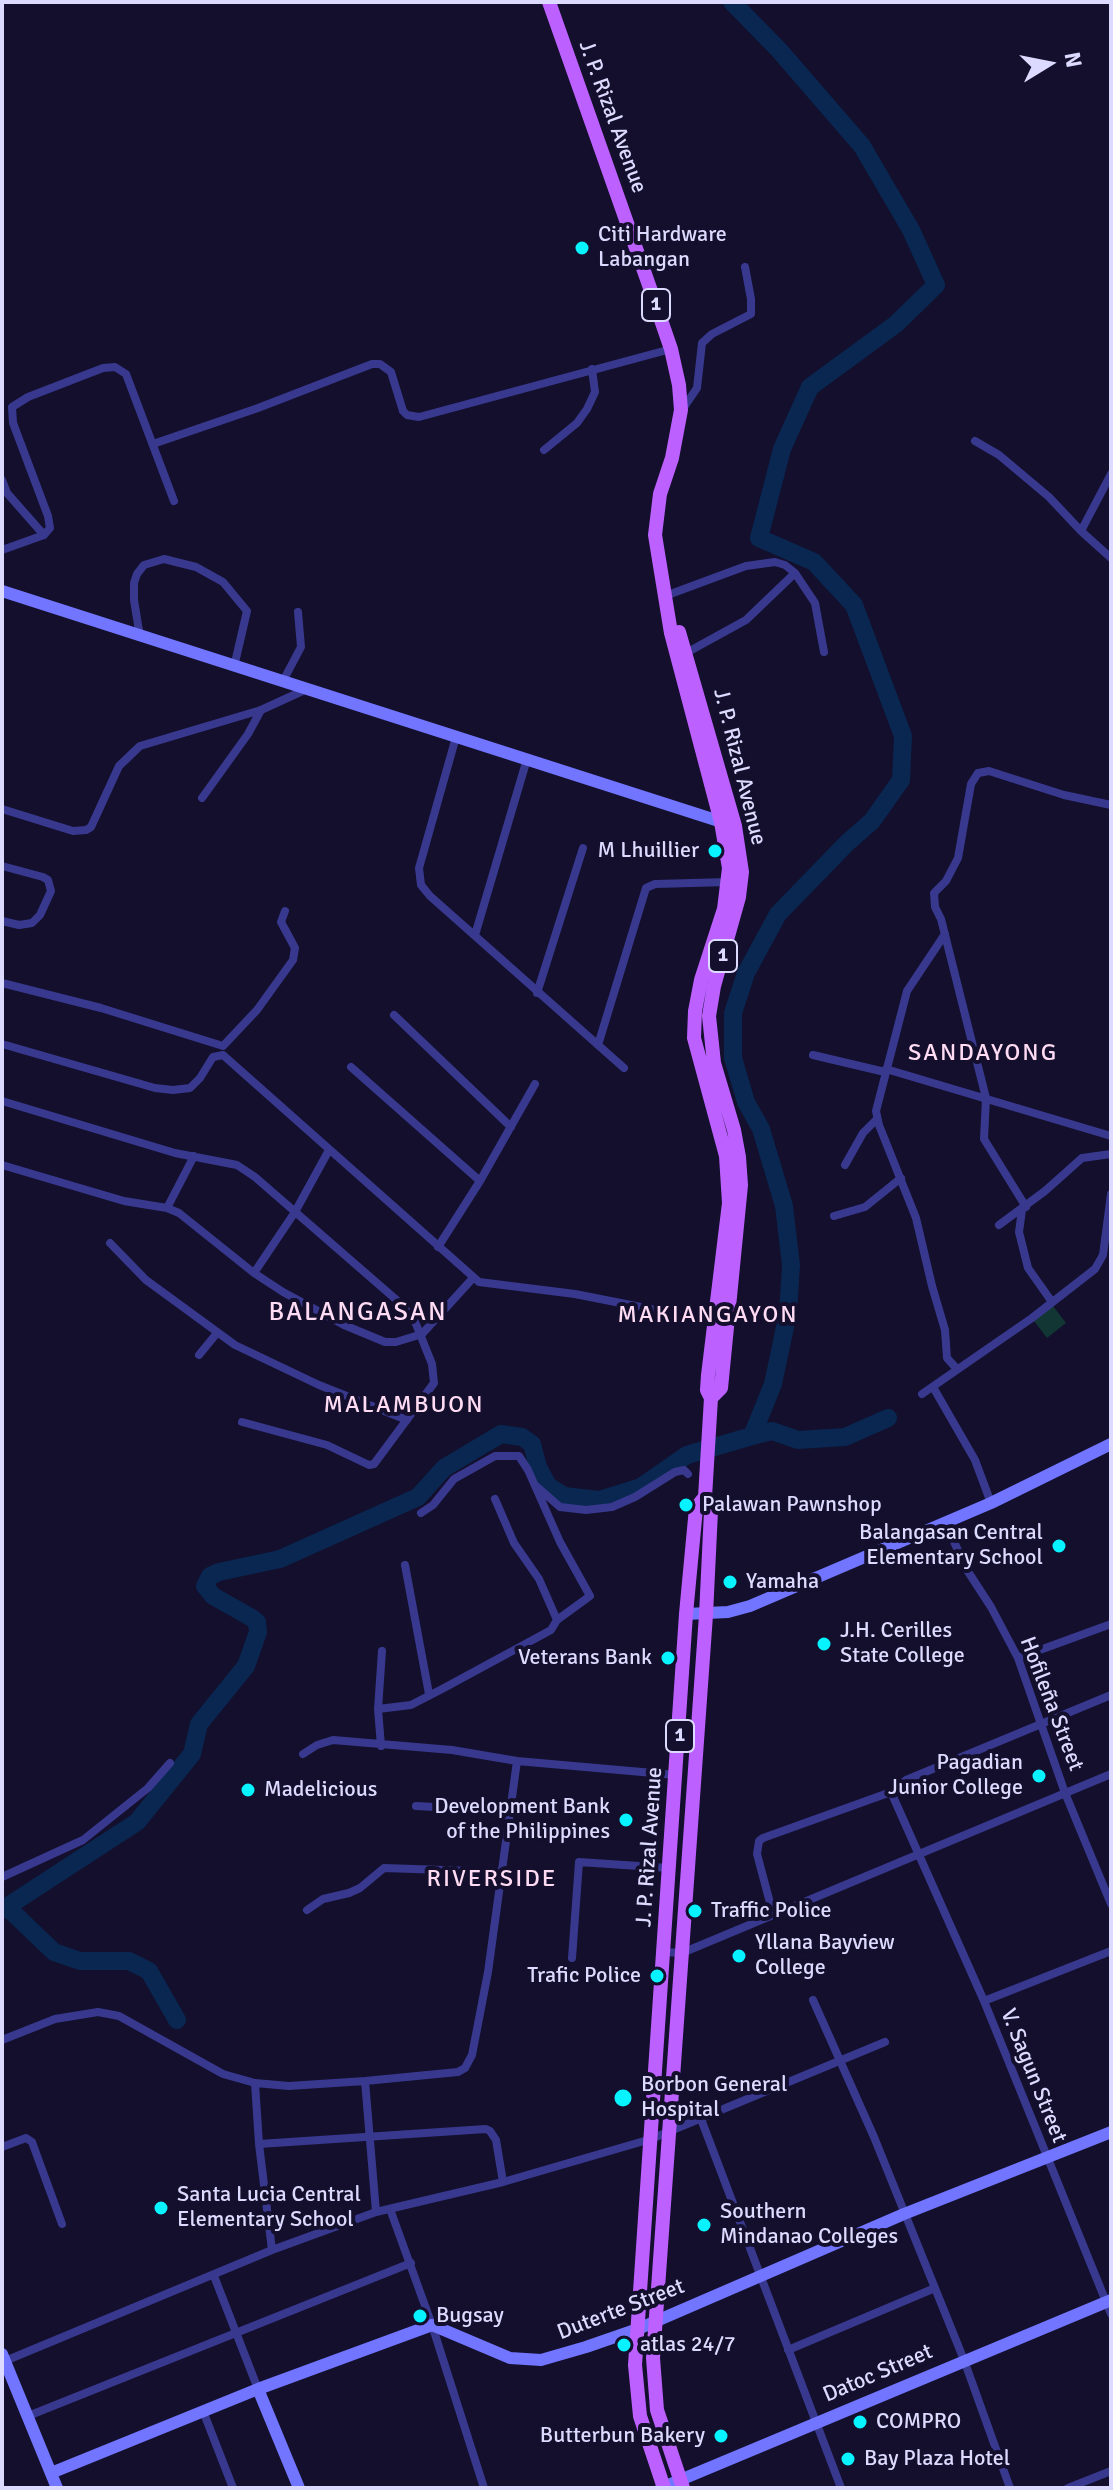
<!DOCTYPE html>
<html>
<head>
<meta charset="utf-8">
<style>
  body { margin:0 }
  #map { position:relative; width:1113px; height:2490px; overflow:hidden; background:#130f2c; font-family:Signika,sans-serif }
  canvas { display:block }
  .frame { position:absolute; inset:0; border:4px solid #dddaff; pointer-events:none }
  .north { position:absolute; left:1009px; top:24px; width:80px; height:80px; -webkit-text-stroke:6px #130f2c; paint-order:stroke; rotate:80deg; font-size:22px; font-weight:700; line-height:32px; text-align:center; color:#dddaff }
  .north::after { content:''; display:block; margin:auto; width:28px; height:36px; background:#dddaff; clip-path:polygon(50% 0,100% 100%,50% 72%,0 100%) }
</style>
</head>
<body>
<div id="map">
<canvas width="1113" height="2490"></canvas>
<div class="frame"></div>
<div class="north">N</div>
</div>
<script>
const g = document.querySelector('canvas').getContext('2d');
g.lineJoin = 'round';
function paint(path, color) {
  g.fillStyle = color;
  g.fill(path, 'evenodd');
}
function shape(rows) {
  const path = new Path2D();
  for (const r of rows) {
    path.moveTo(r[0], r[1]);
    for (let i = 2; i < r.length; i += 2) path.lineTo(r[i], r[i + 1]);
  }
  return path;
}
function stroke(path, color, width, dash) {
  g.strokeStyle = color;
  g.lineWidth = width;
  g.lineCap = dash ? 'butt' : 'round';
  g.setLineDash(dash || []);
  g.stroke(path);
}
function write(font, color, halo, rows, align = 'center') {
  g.font = font + ' Signika,sans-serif';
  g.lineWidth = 8;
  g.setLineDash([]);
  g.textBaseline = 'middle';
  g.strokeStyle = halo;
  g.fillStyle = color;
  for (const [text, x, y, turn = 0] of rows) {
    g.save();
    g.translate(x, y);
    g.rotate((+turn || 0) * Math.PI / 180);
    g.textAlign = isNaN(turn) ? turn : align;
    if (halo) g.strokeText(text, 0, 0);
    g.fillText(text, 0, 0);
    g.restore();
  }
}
const green = shape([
  [1053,1306,1066,1323,1047,1338,1034,1321]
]);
const river = shape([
  [732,2,779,50,862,146,911,230,936,285,896,324,810,387,782,449,759,538,814,562,854,605,903,736,901,780,872,821,847,843,778,914,746,973,733,1013,733,1058,746,1102,761,1129,784,1206,791,1265,788,1313,773,1384,752,1436],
  [8,1908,54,1952,80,1961,129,1961,149,1971,177,2020],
  [2,1910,137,1822,192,1754,199,1724,246,1666,258,1632,257,1622,252,1618,213,1596,205,1586,210,1576,219,1572,280,1559,418,1497,444,1468,501,1434,522,1437,532,1444,538,1467,548,1486,564,1496,599,1500,641,1487,687,1455,752,1436,772,1431,798,1440,845,1437,888,1418]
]);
const street = shape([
  [682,410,697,388,702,343,712,334,751,314,751,299,745,267],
  [975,441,999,455,1049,497,1081,531,1111,558],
  [153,444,258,408,372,364,380,364,391,372,403,411,407,415,419,417,671,349],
  [544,450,577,423,587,409,595,392,592,369],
  [2,480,7,493,44,535],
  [1081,531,1111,474],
  [2,550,44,535,50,528,48,516,13,423,12,407,28,397,103,368,115,367,126,374,174,501],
  [665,596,746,566,775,562,785,565,795,573,815,603,824,652],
  [140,637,134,600,134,583,137,574,144,565,164,559,196,567,223,582,247,611,234,667],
  [686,653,746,620,795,573],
  [283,681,301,647,298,612],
  [456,737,419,868,421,885,430,896,624,1068],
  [202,798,248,734,261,710],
  [2,809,73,831,86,830,91,827,119,766,140,746,261,710,307,689],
  [2,866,43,877,48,880,51,891,40,915,32,923,19,925,2,921],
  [945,934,907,991,876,1111,879,1125,916,1218,932,1286,945,1330,947,1358,957,1369],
  [475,935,527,759],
  [2,983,101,1008,223,1046,257,1010,293,960,295,948,281,922,285,911],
  [537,993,583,848],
  [394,1015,511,1127],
  [2,1044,155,1088,173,1090,190,1088,200,1078,213,1057,223,1055,479,1282,575,1294,717,1322],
  [598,1045,646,888,655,884,729,882],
  [813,1055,885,1072],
  [351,1067,480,1181],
  [886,1069,1111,1136],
  [2,1101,175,1153,237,1165,255,1177,400,1303,414,1319,432,1364,434,1383,374,1464,369,1465,327,1445,242,1422],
  [2,1165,124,1201,167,1208,179,1213,254,1273,283,1292,344,1325,385,1342,396,1342,422,1334,473,1278],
  [845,1165,863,1133,877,1119],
  [1026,1207,984,1139,986,1098,941,919,935,907,934,893,946,881,958,858,971,784,978,773,989,771,1064,795,1111,805],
  [167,1208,194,1156],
  [1022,1210,1019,1232,1028,1268,1052,1302],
  [834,1216,865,1207,901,1178],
  [999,1225,1045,1191,1082,1158,1111,1154],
  [110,1243,146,1280,235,1345,319,1385,407,1420],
  [438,1247,480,1181,535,1084],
  [254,1273,295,1212,329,1150],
  [199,1355,217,1333],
  [933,1387,975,1460,991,1503],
  [922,1394,1032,1318,1095,1269,1103,1255,1111,1194],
  [536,1486,560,1507,586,1510,612,1507,635,1497,675,1472,684,1470,688,1474],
  [495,1499,514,1543,539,1579,557,1620],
  [945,1522,967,1570,991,1607,1018,1658,1065,1793,1111,1904],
  [405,1565,429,1694],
  [1018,1658,1111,1624],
  [378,1709,411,1705,444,1688,551,1630,557,1620,590,1596,560,1542,528,1470,519,1456,495,1456,454,1479,433,1505,421,1513],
  [381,1746,378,1709,382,1651],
  [303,1754,317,1745,333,1740,452,1750,517,1761,676,1775],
  [891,1792,984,2001,1111,2314],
  [416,1806,511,1811],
  [2,1877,83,1840,148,1788,170,1763],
  [307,1910,323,1899,349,1893,360,1888,384,1868,503,1872],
  [773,1914,757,1854,759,1841,763,1838,891,1792,906,1780,1111,1695],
  [664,1952,682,1953,1111,1774],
  [572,1958,579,1862,669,1868],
  [813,2000,874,2137,964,2360,1010,2488],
  [984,2001,1111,1951],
  [2,2040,55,2019,98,2012,119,2016,223,2074,255,2083,289,2086,365,2081,458,2072,465,2068,472,2055,488,1972,517,1761],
  [365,2081,376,2212],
  [255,2083,259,2144,272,2250],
  [701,2119,841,2488],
  [259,2144,486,2129,490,2131,496,2140,503,2182],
  [2,2147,26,2138,32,2142,62,2224],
  [390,2209,432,2325,484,2488],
  [214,2276,258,2389],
  [788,2350,935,2288],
  [5,2361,272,2250,376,2212,503,2182,651,2139,885,2042],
  [203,2411,233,2488],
  [28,2416,411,2263],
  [1068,2488,1111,2471]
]);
const secondary = shape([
  [2,591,728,824],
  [686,1614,728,1612,750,1606,991,1503,1111,1444],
  [2,2354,57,2488],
  [258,2389,299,2488],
  [51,2473,258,2389,432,2325,510,2358,541,2360,586,2347,638,2329,904,2214,1111,2132],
  [661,2488,1111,2300]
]);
const primary = shape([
  [549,2,650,288,671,349,679,385,681,410,672,458,660,494,655,535,671,633,721,822,729,868,724,909,701,980,695,1011,694,1038,726,1156,729,1203,708,1375,707,1390,711,1398,705,1497,711,1511,706,1615,653,2358,657,2410,683,2488],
  [679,632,735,826,742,872,739,897,714,986,709,1016,714,1063,734,1130,739,1157,741,1185,721,1388,711,1398],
  [664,2488,640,2416,635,2365,686,1614,696,1508,705,1497]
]);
const markers = [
  [582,248,8,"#06f3ff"],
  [715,851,8,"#06f3ff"],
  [686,1505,8,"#06f3ff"],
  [1059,1546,8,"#06f3ff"],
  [730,1582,8,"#06f3ff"],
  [824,1644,8,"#06f3ff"],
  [668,1658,8,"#06f3ff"],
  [1039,1776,8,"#06f3ff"],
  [248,1790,8,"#06f3ff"],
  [626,1820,8,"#06f3ff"],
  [695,1911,8,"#06f3ff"],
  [739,1956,8,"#06f3ff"],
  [657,1976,8,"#06f3ff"],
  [623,2098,10,"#06f3ff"],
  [161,2208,8,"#06f3ff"],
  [704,2225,8,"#06f3ff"],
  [420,2316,8,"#06f3ff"],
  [624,2345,8,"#06f3ff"],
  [860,2422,8,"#06f3ff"],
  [721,2436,8,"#06f3ff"],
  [848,2459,8,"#06f3ff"]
];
const shields = [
  [656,305,28],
  [723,956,28],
  [680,1736,28]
];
const shieldNames = [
  ["1",656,305],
  ["1",723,956],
  ["1",680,1736]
];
const streetNames = [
  ["J. P. Rizal Avenue",612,117,70],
  ["J. P. Rizal Avenue",739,767,76],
  ["Hofileña Street",1051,1704,69],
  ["J. P. Rizal Avenue",650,1847,-86],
  ["V. Sagun Street",1033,2076,68],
  ["Duterte Street",621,2310,-21],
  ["Datoc Street",878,2374,-23]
];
const poiNames = [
  ["Citi Hardware",598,235],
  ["Labangan",598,260],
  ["M Lhuillier",699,851,"right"],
  ["Palawan Pawnshop",702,1505],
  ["Balangasan Central",1043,1533,"right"],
  ["Elementary School",1043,1558,"right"],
  ["Yamaha",746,1582],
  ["J.H. Cerilles",840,1631],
  ["State College",840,1656],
  ["Veterans Bank",652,1658,"right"],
  ["Pagadian",1023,1763,"right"],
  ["Junior College",1023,1788,"right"],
  ["Madelicious",264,1790],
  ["Development Bank",610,1807,"right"],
  ["of the Philippines",610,1832,"right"],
  ["Traffic Police",711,1911],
  ["Yllana Bayview",755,1943],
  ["College",755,1968],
  ["Trafic Police",641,1976,"right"],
  ["Borbon General",641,2085],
  ["Hospital",641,2110],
  ["Santa Lucia Central",177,2195],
  ["Elementary School",177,2220],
  ["Southern",720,2212],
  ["Mindanao Colleges",720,2237],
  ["Bugsay",436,2316],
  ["atlas 24/7",640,2345],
  ["COMPRO",876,2422],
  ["Butterbun Bakery",705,2436,"right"],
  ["Bay Plaza Hotel",864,2459]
];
const neighbourhoodNames = [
  ["SANDAYONG",983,1054],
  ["MAKIANGAYON",708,1316],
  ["MALAMBUON",404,1406],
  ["RIVERSIDE",492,1880]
];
const quarterNames = [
  ["BALANGASAN",358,1313]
];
paint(green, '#123633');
stroke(river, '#092751', 18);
stroke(street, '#38398e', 8);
stroke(secondary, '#7175ff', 12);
stroke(primary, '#bc61ff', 14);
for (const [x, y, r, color] of markers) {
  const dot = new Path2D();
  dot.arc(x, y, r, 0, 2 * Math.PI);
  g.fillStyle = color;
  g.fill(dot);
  stroke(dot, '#130f2c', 3);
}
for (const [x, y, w] of shields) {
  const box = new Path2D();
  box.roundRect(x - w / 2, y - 16, w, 32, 6);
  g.fillStyle = '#130f2c';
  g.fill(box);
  stroke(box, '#dddaff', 2);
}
write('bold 20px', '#dddaff', null, shieldNames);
write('22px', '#dddaff', '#130f2c', streetNames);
write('22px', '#dddaff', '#130f2c', poiNames, 'left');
g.letterSpacing = '2px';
write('24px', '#ffdcf4', '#130f2c', neighbourhoodNames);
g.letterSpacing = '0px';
g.letterSpacing = '2px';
write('26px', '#ffdcf4', '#130f2c', quarterNames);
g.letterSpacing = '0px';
</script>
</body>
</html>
